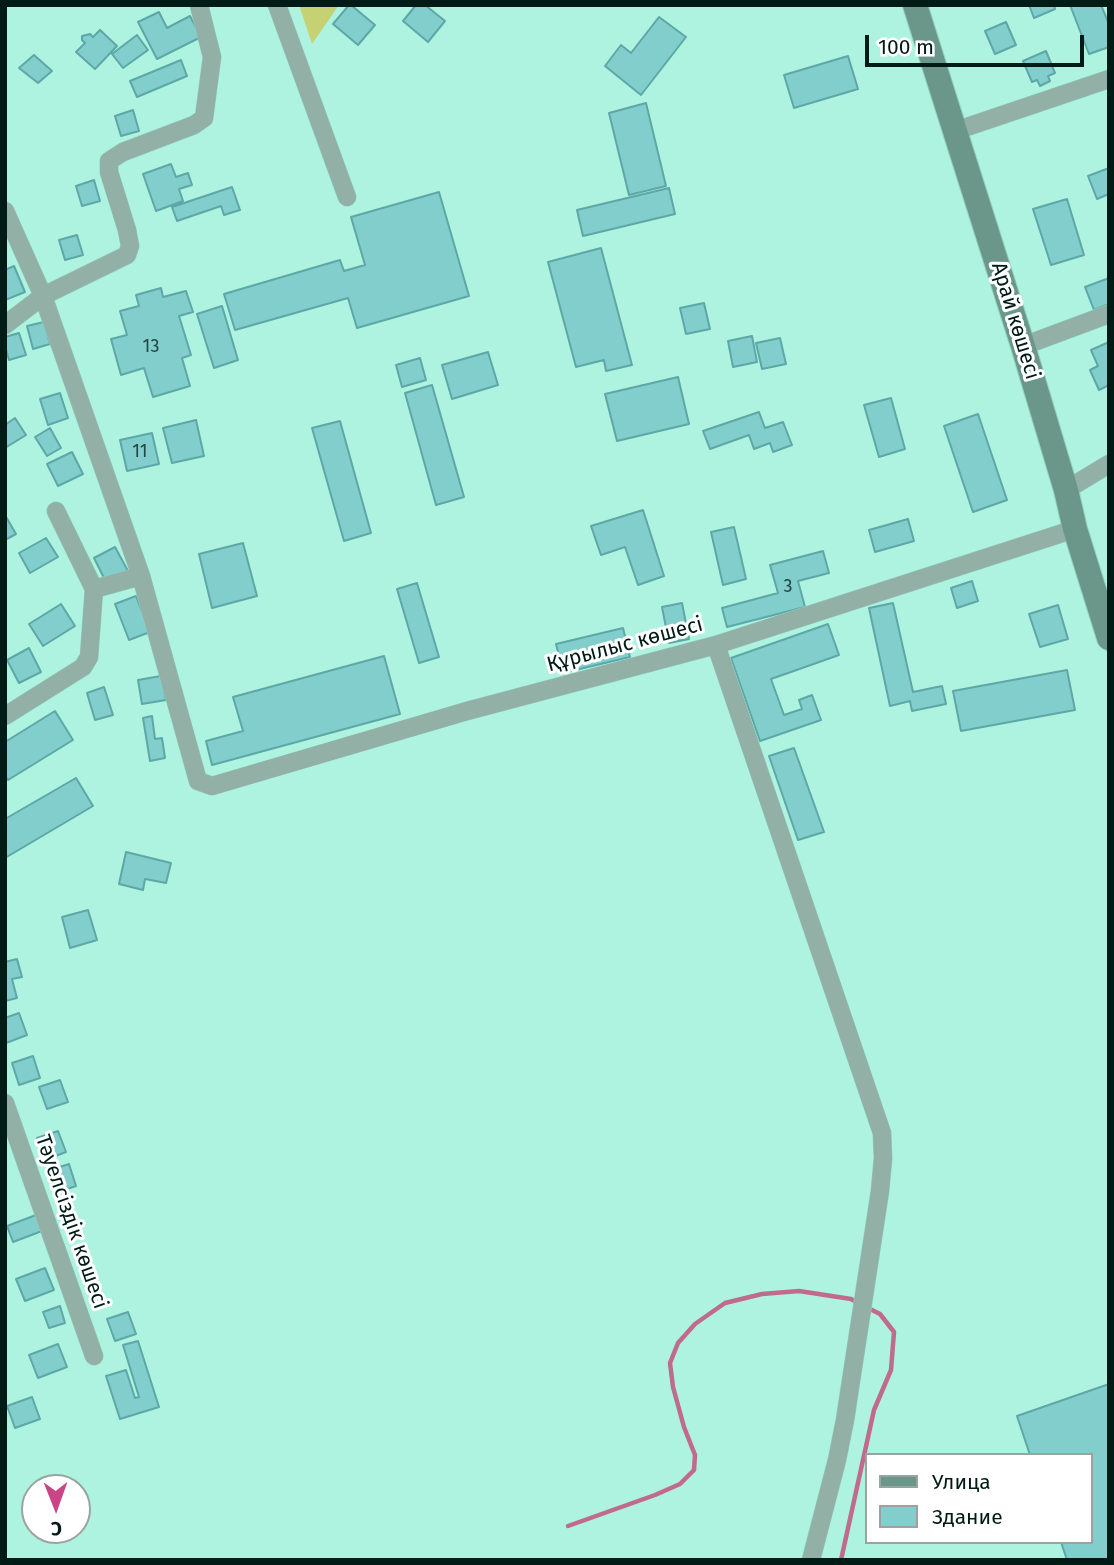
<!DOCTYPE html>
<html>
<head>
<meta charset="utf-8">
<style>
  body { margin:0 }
  #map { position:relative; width:1114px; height:1565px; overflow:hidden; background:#aef3df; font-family:"Fira Sans",sans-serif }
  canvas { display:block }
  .frame { position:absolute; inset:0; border:7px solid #001b15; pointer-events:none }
  .legend { position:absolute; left:865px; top:1453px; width:228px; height:91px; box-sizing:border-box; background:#fff; border:2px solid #99a4a1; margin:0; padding:9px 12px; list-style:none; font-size:21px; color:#001b15 }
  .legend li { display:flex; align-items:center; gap:14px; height:35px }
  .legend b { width:35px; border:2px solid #99a4a1 }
  .north { position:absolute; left:21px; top:1474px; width:70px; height:70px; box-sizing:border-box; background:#fff; border:2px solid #99a4a1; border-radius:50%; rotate:179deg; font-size:19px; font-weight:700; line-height:28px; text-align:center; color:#001b15 }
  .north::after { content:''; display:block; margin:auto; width:24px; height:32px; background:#cb4586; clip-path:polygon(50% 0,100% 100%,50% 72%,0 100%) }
  .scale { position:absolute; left:865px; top:35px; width:219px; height:32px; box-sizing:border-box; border:4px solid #001b15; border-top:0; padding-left:9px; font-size:21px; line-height:24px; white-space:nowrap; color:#001b15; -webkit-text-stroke:5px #fff; paint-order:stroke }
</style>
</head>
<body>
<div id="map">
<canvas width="1114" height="1565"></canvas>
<div class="frame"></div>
<ul class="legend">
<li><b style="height:9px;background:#6b978a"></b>Улица</li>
<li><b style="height:19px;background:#82cecc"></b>Здание</li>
</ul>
<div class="north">С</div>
<div class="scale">100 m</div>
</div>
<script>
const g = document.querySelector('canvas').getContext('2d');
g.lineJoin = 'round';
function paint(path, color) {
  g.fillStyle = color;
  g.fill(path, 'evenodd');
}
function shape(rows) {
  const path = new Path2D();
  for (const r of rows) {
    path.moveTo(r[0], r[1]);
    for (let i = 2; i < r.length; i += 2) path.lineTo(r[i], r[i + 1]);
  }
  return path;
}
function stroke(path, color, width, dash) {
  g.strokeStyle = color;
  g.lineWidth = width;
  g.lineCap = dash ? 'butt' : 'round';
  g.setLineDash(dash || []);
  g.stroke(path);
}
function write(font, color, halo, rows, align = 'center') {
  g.font = font + ' "Fira Sans",sans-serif';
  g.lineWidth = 6;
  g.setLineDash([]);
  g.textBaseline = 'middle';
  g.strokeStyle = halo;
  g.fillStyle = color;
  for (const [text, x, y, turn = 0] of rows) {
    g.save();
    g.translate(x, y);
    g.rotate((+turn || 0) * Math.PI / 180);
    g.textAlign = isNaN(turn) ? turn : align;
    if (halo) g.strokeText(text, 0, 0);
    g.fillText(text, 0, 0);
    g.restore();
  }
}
const green = shape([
  [299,5,339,5,312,44]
]);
const stream = shape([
  [568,1526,655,1495,680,1484,694,1470,695,1455,684,1427,673,1387,670,1363,678,1343,695,1324,725,1303,762,1294,799,1291,851,1299,858,1303],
  [841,1560,874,1410,891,1370,894,1332,880,1314,866,1307]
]);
const building = shape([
  [349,5,351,5,375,25,358,45,333,24,349,5],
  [416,5,425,5,445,21,428,42,403,21,416,5],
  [1029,5,1054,5,1055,9,1034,18,1029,5],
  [1070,5,1101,5,1109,24,1109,47,1089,54,1070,5],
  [159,12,167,28,190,16,201,37,157,59,138,22,159,12],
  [659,17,686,37,641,95,605,66,621,45,631,53,659,17],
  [1006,22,1016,45,995,54,985,31,1006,22],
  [100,30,117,46,95,69,76,52,85,43,82,40,82,36,90,34,93,37,100,30],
  [137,35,148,50,123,68,112,54,137,35],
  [1046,51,1055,73,1048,76,1050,81,1040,86,1037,80,1032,82,1023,61,1046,51],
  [34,55,52,71,38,83,19,68,34,55],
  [848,56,858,89,794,108,784,75,848,56],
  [181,60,187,76,137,97,130,81,181,60],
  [646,103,666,186,629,195,609,113,646,103],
  [133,110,139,131,121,136,115,116,133,110],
  [171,164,176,177,188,173,192,185,179,189,183,201,156,211,143,174,171,164],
  [1109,168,1109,194,1097,199,1088,176,1109,168],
  [94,180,100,201,82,206,76,186,94,180],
  [232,187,240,210,224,215,221,206,177,221,172,207,232,187],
  [669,188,675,214,583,236,577,210,669,188],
  [439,192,469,296,357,328,348,298,235,330,224,294,340,260,344,271,365,265,351,217,439,192],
  [1067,199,1084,255,1051,265,1033,209,1067,199],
  [77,235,83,255,65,260,59,240,77,235],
  [601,248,632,365,606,371,604,360,576,367,548,262,601,248],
  [14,266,25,292,5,300,5,270,14,266],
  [1109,278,1109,304,1094,310,1085,287,1109,278],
  [161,288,163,297,186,291,193,312,179,316,191,355,182,358,190,386,153,397,144,368,121,375,111,339,127,335,120,311,139,306,136,295,161,288],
  [704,303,710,329,686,334,680,308,704,303],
  [222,306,238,360,214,368,197,314,222,306],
  [44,322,50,344,33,349,27,326,44,322],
  [19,333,26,355,9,360,5,346,5,337,19,333],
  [752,336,757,362,733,367,728,341,752,336],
  [780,338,786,364,762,369,756,343,780,338],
  [1109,342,1109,385,1099,390,1090,370,1098,366,1091,350,1109,342],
  [488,352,498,385,452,399,442,365,488,352],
  [420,358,426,380,402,387,396,365,420,358],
  [678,377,689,424,617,441,605,394,678,377],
  [432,385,464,497,436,505,405,393,432,385],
  [60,393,68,418,48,425,40,399,60,393],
  [891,398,905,449,879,457,864,405,891,398],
  [759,412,765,428,783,422,792,445,773,452,770,443,754,449,749,435,710,449,703,431,759,412],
  [978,414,1007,500,973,512,944,426,978,414],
  [15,418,26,435,5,448,5,425,15,418],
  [196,420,204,456,172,463,163,428,196,420],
  [340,421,371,533,344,541,312,428,340,421],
  [50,428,61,448,47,456,35,437,50,428],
  [152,433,159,464,127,471,120,440,152,433],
  [72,452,83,474,58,486,47,464,72,452],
  [643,510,664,576,638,585,625,547,601,555,591,526,643,510],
  [5,515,16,534,5,540,5,515],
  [908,519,914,541,875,552,869,530,908,519],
  [734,527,746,579,723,585,711,532,734,527],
  [46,538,58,557,30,573,19,553,46,538],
  [243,543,257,596,212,608,199,554,243,543],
  [115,547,128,571,106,582,94,558,115,547],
  [823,551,829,573,798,581,805,607,727,627,722,608,778,593,770,565,823,551],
  [972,581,978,601,957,608,951,588,972,581],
  [417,583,439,657,419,663,397,589,417,583],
  [136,596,150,632,129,640,115,604,136,596],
  [682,603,689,639,669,643,662,607,682,603],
  [893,603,913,692,942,686,946,704,912,711,910,701,890,706,869,608,893,603],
  [61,604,75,626,43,646,29,624,61,604],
  [1058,605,1068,639,1040,647,1029,614,1058,605],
  [828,624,839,655,771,679,784,715,802,709,799,700,812,695,821,720,760,741,731,658,828,624],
  [623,628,630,657,563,673,556,644,623,628],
  [29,648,41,672,19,683,7,660,29,648],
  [384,656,400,714,212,765,206,741,243,731,233,697,384,656],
  [1067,670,1075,710,961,731,953,691,1067,670],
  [161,676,166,700,142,704,138,680,161,676],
  [104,687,113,715,95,720,87,693,104,687],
  [55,711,73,740,8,780,5,776,5,742,55,711],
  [152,716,155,739,162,738,165,758,150,761,143,718,152,716],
  [794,748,824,832,798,840,769,756,794,748],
  [76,778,93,806,5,858,5,819,76,778],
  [126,852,171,863,166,883,145,879,143,890,119,884,126,852],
  [88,910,97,940,70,948,62,917,88,910],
  [17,959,22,977,12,979,17,998,5,1001,5,962,17,959],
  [19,1013,27,1035,6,1043,5,1018,19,1013],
  [33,1056,40,1078,19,1085,12,1063,33,1056],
  [60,1080,68,1102,47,1109,39,1087,60,1080],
  [58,1131,66,1152,45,1160,37,1138,58,1131],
  [69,1164,76,1186,55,1193,47,1171,69,1164],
  [36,1215,42,1231,13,1242,7,1226,36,1215],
  [45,1268,54,1290,25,1301,16,1279,45,1268],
  [60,1306,65,1323,49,1328,43,1312,60,1306],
  [128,1312,136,1334,115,1341,107,1319,128,1312],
  [138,1341,159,1407,120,1419,106,1376,126,1370,135,1398,139,1397,123,1345,138,1341],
  [58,1344,67,1367,38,1378,29,1355,58,1344],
  [1109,1384,1109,1560,1067,1560,1061,1542,1091,1542,1091,1455,1030,1455,1017,1416,1109,1384],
  [32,1397,40,1419,15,1428,7,1406,32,1397]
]);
const street = shape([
  [277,5,347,197],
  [955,131,1109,79],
  [5,211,43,296,141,576,198,781,212,786,467,711,716,645,1075,529],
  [5,325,43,296,127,255,130,246,127,230,109,172,109,161,123,152,194,125,204,118,212,57,199,5],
  [1023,346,1109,314],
  [1066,490,1109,464],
  [56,511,94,589],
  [716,645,882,1133,883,1158,880,1191,845,1420,837,1460,811,1560],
  [5,716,83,667,89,657,94,589,141,576],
  [5,1103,94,1356]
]);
const secondary = shape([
  [915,5,1023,346,1066,490,1075,529,1109,638]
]);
const numberNames = [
  ["13",151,347],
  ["11",140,452],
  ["3",788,587]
];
const streetNames = [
  ["Арай көшесі",1015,321,73],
  ["Құрылыс көшесі",625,645,-15],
  ["Тәуелсіздік көшесі",71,1222,71]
];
paint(green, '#c6d174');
stroke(stream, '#c06a8e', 4.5);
paint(building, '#82cecc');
stroke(building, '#5da8a7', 2);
stroke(street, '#92d0bf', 19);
stroke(secondary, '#92d0bf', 26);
stroke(street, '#93b0a7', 18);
stroke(secondary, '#6b978a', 24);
write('18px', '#204843', null, numberNames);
write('21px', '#001b15', '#fff', streetNames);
</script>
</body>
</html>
